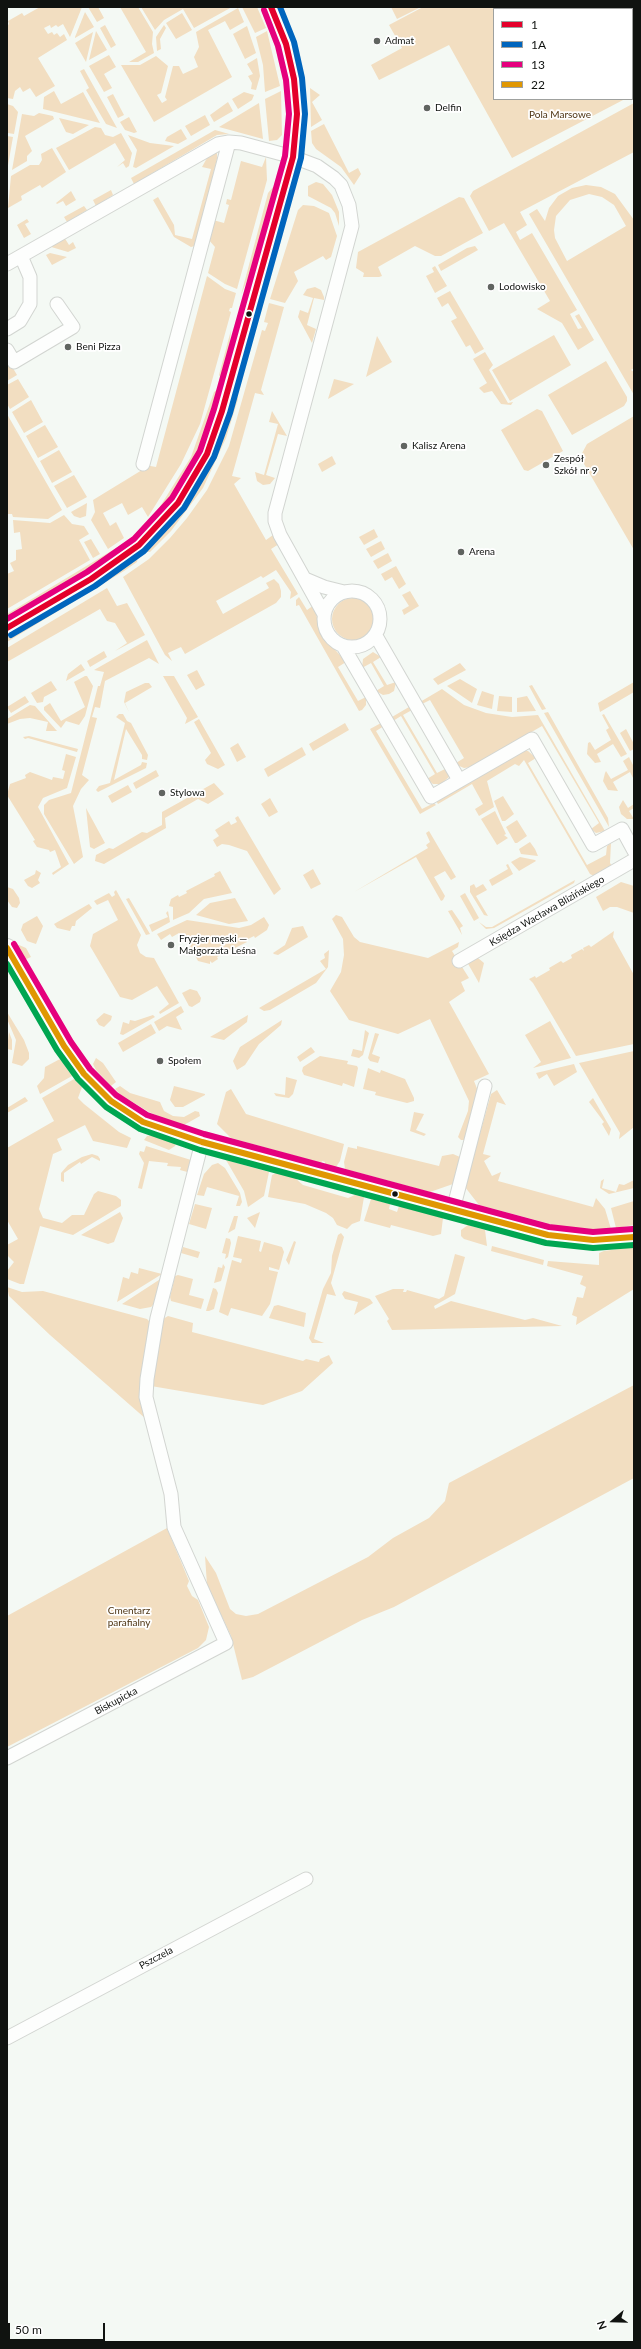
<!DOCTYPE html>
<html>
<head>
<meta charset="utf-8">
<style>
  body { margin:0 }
  #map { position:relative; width:641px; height:2349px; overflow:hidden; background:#f4f9f4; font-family:Lato,sans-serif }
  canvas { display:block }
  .frame { position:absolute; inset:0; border:8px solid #101310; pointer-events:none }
  .legend { position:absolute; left:493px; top:8px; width:140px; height:92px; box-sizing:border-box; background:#fff; border:1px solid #9fa19f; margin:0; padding:5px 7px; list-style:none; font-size:12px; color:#101310 }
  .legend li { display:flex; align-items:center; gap:8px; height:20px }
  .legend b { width:20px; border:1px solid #9fa19f }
  .north { position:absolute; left:593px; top:2301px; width:40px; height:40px; -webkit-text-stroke:3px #fff; paint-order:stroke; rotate:250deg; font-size:11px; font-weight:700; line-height:16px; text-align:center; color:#101310 }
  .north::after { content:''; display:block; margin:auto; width:14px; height:18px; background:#101310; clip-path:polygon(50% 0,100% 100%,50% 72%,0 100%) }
  .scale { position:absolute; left:8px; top:2323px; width:97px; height:18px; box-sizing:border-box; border:2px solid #101310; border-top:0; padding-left:5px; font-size:12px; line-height:14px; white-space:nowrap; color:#101310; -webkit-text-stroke:3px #fff; paint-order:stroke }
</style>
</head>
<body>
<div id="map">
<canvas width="641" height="2349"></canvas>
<div class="frame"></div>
<ul class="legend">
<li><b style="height:5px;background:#e4002b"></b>1</li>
<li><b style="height:5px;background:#0065bd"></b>1A</li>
<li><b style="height:5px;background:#e5007d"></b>13</li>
<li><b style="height:5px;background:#e09702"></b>22</li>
</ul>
<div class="north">N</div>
<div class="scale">50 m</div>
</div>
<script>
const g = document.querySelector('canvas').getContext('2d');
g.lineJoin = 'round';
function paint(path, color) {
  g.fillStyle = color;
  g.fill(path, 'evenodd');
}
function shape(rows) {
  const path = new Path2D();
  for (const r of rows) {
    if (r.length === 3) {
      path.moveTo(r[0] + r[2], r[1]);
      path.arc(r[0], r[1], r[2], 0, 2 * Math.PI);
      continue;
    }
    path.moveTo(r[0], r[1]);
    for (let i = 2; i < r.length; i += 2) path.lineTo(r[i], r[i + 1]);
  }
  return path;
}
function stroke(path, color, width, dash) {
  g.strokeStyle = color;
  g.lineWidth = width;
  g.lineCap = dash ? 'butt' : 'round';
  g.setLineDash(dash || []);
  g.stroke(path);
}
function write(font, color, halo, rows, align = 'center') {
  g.font = font + ' Lato,sans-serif';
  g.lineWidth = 3.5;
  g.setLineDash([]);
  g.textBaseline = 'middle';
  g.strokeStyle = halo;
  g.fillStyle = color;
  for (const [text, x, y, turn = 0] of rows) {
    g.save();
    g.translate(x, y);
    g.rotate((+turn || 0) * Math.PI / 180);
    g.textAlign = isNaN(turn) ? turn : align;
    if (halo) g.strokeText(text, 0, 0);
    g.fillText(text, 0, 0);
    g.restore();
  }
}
const green = shape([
  [40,7,82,7,70,37,63,24,58,27,56,25,51,28,50,25,44,28,48,34,52,32,54,35,57,33,60,37,64,34,67,40,38,58,55,86,36,97,30,88,23,92,20,87,15,91,13,99,7,98,7,26,9,24,8,21,22,13,24,16],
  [88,7,98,7,104,18,97,22],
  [120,7,138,7,153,32,152,44,154,53,138,62,129,62,146,52],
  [141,7,232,7,194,28,183,9,164,20,155,30],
  [242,7,257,7,266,28,255,33],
  [391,7,421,7,397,19],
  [423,7,634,7,634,94,632,95,632,9,494,9,494,99,625,99,512,158,449,45,379,80,371,65,402,48,389,25],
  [238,8,244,22,230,30,225,21,208,30,232,77,154,122,121,65,140,65,156,56,168,66,161,93,157,95,162,103,167,100,165,97,173,66,179,66,183,74,198,67,194,57,199,47,196,32],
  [85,12,94,27,75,38,75,37],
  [182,13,192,30,176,39,166,23],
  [105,25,116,45,111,48,100,28],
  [164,25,166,28,160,39,161,49,157,51,156,37],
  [247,26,256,53,245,59,233,34],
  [96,31,107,50,89,60],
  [267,31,280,86,265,92,263,65,256,37],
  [93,32,86,62,75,43],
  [109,55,116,67,104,74,112,88,104,92,89,66],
  [257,58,260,76,256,90,251,89,252,83,248,76,253,74,247,64],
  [84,69,117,128,106,124,86,90,89,88,80,71],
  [310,88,320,95,312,102,322,120,311,127],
  [54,91,61,104,83,92,100,123,43,109,44,97],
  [281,91,282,135,277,140,269,141,265,99],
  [244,92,254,95,252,100,238,109,232,99],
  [113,94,124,115,118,118,107,97],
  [228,102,233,111,214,122,210,115],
  [259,103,263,139,219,127],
  [634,103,634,152,520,212,527,225,516,232,520,240,532,233,577,310,570,314,578,329,582,328,575,316,579,314,594,340,578,350,562,323,537,309,550,301,504,223,489,231,470,196,473,191],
  [7,104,13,106,18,112,14,134,8,133],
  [39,113,53,116,54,119,25,136,32,151,27,156,27,161,12,170,22,114,34,116],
  [205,115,210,125,191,136,185,126],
  [129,117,137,132,134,133,125,130,120,122],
  [59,118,89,125,73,134,66,132],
  [324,124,349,173,358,168,361,174,354,185,341,167,316,149,312,143,311,131],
  [95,127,101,128,105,135,113,137,121,133,132,153,129,166,126,168,123,163,117,167,125,160,115,143,69,170,56,148],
  [181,129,187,139,178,144,165,141,167,137],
  [215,130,229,134,217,135,134,184,131,178],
  [128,135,150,143,174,146,136,168,133,167,137,150],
  [7,136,13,137,7,171],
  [52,148,66,172,42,188,40,185,21,196,22,200,8,208,11,176,30,165,39,165,42,160,41,154],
  [217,152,217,159,195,246,191,247,174,237,153,200,158,197,174,225,175,235,192,239,211,169,202,167,207,158],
  [266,157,267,180,237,289,225,284,208,273,215,247,208,239,213,220,224,223,229,205,226,204,227,199,231,200,241,161,262,167],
  [316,182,323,184,332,195,339,212,339,226,335,213,331,208,308,196,308,186],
  [586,185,601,187,615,194,634,220,634,368,631,370,634,372,634,395,529,214,537,209,545,221,549,208,558,196,572,188],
  [589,194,602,197,614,205,626,226,567,261,555,238,554,230,556,216,570,200],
  [273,187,275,188,254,263,241,295,268,193],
  [111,190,113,195,96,206,93,200],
  [71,191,76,200,66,206,63,201,57,204,56,203],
  [459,197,464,198,483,233,441,256,435,256,415,246,378,267,382,276,379,277,363,277,364,273,356,268,358,252],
  [303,205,314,206,329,213,337,236,331,257,326,260,323,256,294,272,298,281,285,303,270,299,298,210],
  [84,206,87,210,67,222,64,217],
  [27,219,29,222,25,224,31,234,24,238,17,225],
  [64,237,69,245,73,242,76,248,68,252,48,246],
  [475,246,478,250,441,271,438,265,467,248],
  [50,253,67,257,52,265,46,255],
  [435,266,447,286,435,293,426,276,434,272,432,268],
  [207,276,225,289,236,293,232,308,230,308,229,311,231,312,200,424,181,464,148,517,142,507,128,515,122,503,103,513,110,526,116,522,124,538,108,549,91,520,95,512,93,500,142,470,145,465,156,467],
  [315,287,321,290,324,297,324,300,314,298,307,325,316,329,312,343,298,317,300,310,308,313,313,298,303,295,307,289],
  [450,291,484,349,475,354,470,345,466,347,451,321,457,318,448,303,442,307,437,298],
  [269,303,284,307,261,390,264,395,255,393,232,476,241,478,234,484,266,540,273,535,279,544,271,549,298,594,290,599,291,592,276,570,263,578,261,576,216,601,223,614,269,588,266,583,274,579,279,584,281,591,281,597,276,603,185,654,181,647,168,653,172,661,165,655,123,577,149,559,170,538,187,518,207,490,229,446,262,330,265,331,268,323,264,322],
  [231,330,228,363,222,381,219,375],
  [554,335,571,365,510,401,492,370],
  [377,336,392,362,366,377],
  [485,352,493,365,489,370,508,403,513,402,511,405,501,404,492,391,484,393,479,388,487,383,473,359],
  [7,358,17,375,7,381],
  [606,361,627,397,627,401,624,406,572,435,548,395],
  [18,379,29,397,10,409,7,404,7,385],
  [334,379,354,384,328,399],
  [218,389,220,389,198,455,167,505,151,521,191,457,214,392],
  [237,396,238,399,226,438,203,488,171,531,150,552,144,552,182,512,203,481,215,456],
  [31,400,43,422,24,433,12,412],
  [537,409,542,411,563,451,528,471,524,470,501,430],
  [272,411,287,436,278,434,266,475,275,478,270,484,263,485,257,481,255,472,264,475,278,424,269,422],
  [7,414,62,510,48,519,13,517,12,514,7,514],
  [634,416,634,550,580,457,587,444],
  [45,425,58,447,38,458,26,436],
  [59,450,72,472,52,483,40,461],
  [332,456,336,464,322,472,318,464],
  [74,475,87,497,67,508,54,486],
  [87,503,86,516,80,518,74,516,71,512],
  [64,515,72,524,84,526,89,534,79,540,90,560,7,609,7,574,14,571,10,563,16,560,16,550,22,549,20,532,14,533,13,520,50,523],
  [374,529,378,537,364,545,359,537],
  [91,539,100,554,93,558,84,542],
  [381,541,385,549,371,557,366,549],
  [126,542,127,544,102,562,7,619,7,614],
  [388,553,392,561,378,569,373,561],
  [138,556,137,562,124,571,7,642,7,637,100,582],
  [396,566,406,584,399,589,392,577,385,581,381,574],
  [107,588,117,606,127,603,145,635,115,651,127,643,115,623,107,621,100,609,7,662,7,648],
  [410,591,419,606,404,615,402,610,409,606,402,595],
  [299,597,307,610,314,605,321,634,346,662,338,667,358,701,366,697,366,705,362,710,359,711,299,605,296,606,296,600],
  [353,619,21],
  [147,640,159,664,149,658,105,681,100,708,95,707,92,717,97,718,82,775,89,780,81,789,73,806,83,857,74,864,44,814,44,805,49,800,71,793,98,686,100,686,104,672,94,670],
  [104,651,107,657,90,667,87,661],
  [373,652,381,657,373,662,387,685,396,682,394,691,389,694,383,695,376,691,384,686,371,663,362,668,363,659],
  [460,663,466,670,438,685,433,679],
  [81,664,85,670,66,681,68,674],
  [197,670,205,685,196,690,187,675],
  [85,676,87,676,93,686,85,716,79,725,66,721,61,728,44,710,44,707,50,703,61,721,85,707,74,682],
  [163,676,174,676,198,717,185,724,187,718],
  [460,679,477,689,472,703,447,686],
  [51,681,57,690,44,697,43,702,37,703,31,693],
  [634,682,634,692,600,712,598,703],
  [145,683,149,683,152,687,125,703,129,712,124,702,126,692],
  [532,685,546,709,542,710,529,686],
  [442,689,464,705,486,713,512,717,538,715,605,831,596,833,591,829,599,823,542,726,471,767,464,768,457,765,456,763,464,758,430,700,422,704,420,702],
  [482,691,494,695,492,709,477,705],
  [25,696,29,702,11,713,7,707],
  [499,696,512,697,512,712,497,711],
  [527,696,536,711,517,712,517,698],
  [30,705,35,706,57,731,46,731,48,722,30,718,20,719,7,724,7,719],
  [409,707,412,710,403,715,437,773,447,768,449,777,441,784,433,784,427,779,435,774,401,716,393,721,392,717],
  [548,712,608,818,609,827,544,713],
  [119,714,123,714,127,721,131,723,148,755,147,760,142,759,142,755,126,729,114,780,141,765,142,762,147,763,146,768,98,792,96,790,99,786,110,783,125,723,116,717],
  [604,714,627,754,621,757,613,744,597,754,601,762,595,763,587,754,588,743,590,742,595,750,611,740,606,730,609,728,602,715],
  [199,719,225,765,218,769,207,764,205,760,211,753,194,722],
  [345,723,349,730,313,751,309,744],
  [381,723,384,726,376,731,422,809,434,803,436,805,420,814,370,729],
  [626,729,634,744,634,749,630,751,620,733],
  [29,736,78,749,77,752,28,738,25,739,23,737],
  [238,743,246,757,237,762,230,748],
  [302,747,306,755,268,777,264,769],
  [523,751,528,751,536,758,528,763,587,865,606,855,607,846,611,843,610,863,612,866,594,876,590,874,524,760,519,766,515,764,487,781,494,807,479,816,475,809,483,804,472,784,438,804,436,801],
  [66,754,76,757,67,788,43,798,38,807,69,864,53,875,52,873,61,867,55,850,50,852,49,850,37,847,33,841,35,840,7,795,10,784,26,778,25,775,30,772,52,780,53,777,63,779,65,771,62,770],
  [629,757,634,767,634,780,630,772,613,782,618,791,608,790,603,781,605,773,606,771,611,779,628,770,623,761],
  [156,770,159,776,136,789,133,783],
  [214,783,224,794,208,804,198,799,165,818,166,828,104,864,95,861,96,855,109,848,113,849,142,832,147,833,162,825,162,812],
  [128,785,132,792,112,803,108,796],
  [503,796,514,814,505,821,502,821,494,801],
  [270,798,278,812,269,817,261,804],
  [623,800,628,808,634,804,634,808,629,811,634,819,627,819,621,814,619,807],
  [86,808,105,843,94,849,90,847],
  [495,811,506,834,504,835,508,838,497,845,481,819],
  [238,816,281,889,274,895,247,851,229,845,222,844,217,847,213,840,219,836,215,830,229,821,231,825,237,822,235,818],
  [517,820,527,836,517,843,515,843,506,827],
  [429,831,456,877,451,880,445,871,434,877,445,896,443,900,441,901,416,857,354,892,428,848,426,845,430,842,426,833],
  [530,842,535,849,538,856,521,854,519,849],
  [520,857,535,860,536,861,519,871,511,862],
  [508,864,513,874,492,886,489,880,508,869,506,865],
  [313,869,321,884,311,889,303,875],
  [36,870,41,873,38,880,40,883,32,888,28,886,24,880,35,874],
  [220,871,232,893,204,899,189,913,173,920,173,907,169,906,171,899,178,895,179,897,187,893,186,891,215,876,214,874],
  [575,880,574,883,494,928,486,929,479,922,486,927,492,927],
  [621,882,634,886,634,913,617,907,610,907,603,911,596,897],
  [474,884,476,888,483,884,487,890,476,896,488,916,484,915,470,892,470,886],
  [7,887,13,889,19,898,20,903,17,908,12,907,7,900],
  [116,890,141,935,137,945,140,953,146,957,154,958,179,1003,160,1014,159,1012,169,1004,157,986,132,1000,120,997,90,946,93,934,118,920,108,900,97,905,94,901,109,893,112,897,115,895,114,892],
  [465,893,479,918,474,921,460,896],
  [129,898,150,934,146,935,126,899],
  [235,898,248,921,229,924,196,915,210,903],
  [89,904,92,908,76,921,75,926,72,926,70,931,57,928,54,924],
  [452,910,463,926,460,928,462,935,448,911],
  [168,911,170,922,152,932,149,925,168,917,166,913],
  [336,915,342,917,354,937,360,942,428,958,459,942,458,947,452,951,469,978,461,982,465,991,449,1002,489,1074,474,1081,478,1091,464,1140,461,1140,458,1137,468,1111,469,1101,430,1019,398,1034,349,1020,330,991,341,972,344,955,343,939,332,919],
  [37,916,43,926,36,944,27,941,21,930,23,924],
  [264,917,269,925,267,930,255,938,254,936,246,940,247,942,217,957,218,959,212,963,210,961,210,964,198,961,187,940,184,941,179,933,172,937,170,934,161,940,157,934,187,920,239,928,251,925],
  [303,926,308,937,278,955,274,954,273,953,285,945,292,928],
  [614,931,613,937,634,975,634,1044,576,1056,533,983,529,979,535,976,536,978,550,970,549,968,561,961,563,963,572,958,571,955,582,949,584,951,583,948,589,945,591,947],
  [19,945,26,948,31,957,24,960,15,947],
  [329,950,328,967,316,983,270,1010,264,1011,259,1008,326,969,320,961,325,958,324,954],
  [478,958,484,963,479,983,467,962],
  [190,989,197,991,201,998,200,1002,192,1007,189,1006,182,993],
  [181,1006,184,1012,176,1017,182,1030,167,1026,159,1031,154,1022],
  [7,1012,24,1040,29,1053,29,1059,22,1066,12,1063,16,1040,7,1019],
  [104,1013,112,1016,111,1020,104,1027,99,1025,96,1020],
  [153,1015,155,1017,123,1035,120,1034,123,1022,129,1024,130,1020,135,1021],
  [248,1015,247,1022,224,1040,210,1037],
  [282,1020,281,1025,259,1044,245,1065,237,1070,233,1061,240,1047],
  [550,1021,571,1058,533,1068,541,1062,525,1035],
  [151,1024,156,1033,123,1052,118,1043],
  [365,1030,369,1033,363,1055,359,1058,351,1056,353,1049,362,1051],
  [9,1032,12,1040,12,1050,7,1049],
  [375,1033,379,1034,372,1054,380,1057,378,1063,370,1061,368,1058],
  [311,1047,315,1052,300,1062,297,1057],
  [634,1051,634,1127,619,1139,620,1133,579,1063],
  [320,1056,348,1061,347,1064,357,1066,358,1068,354,1087,343,1083,342,1086,304,1075,302,1071,303,1067],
  [96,1058,103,1063,116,1082,111,1086,96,1070,93,1064],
  [60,1059,72,1076,40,1094,37,1086,44,1078,45,1067],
  [574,1064,577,1072,554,1086,547,1074,539,1079,536,1073],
  [368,1068,380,1073,381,1070,405,1079,414,1098,414,1101,407,1103,375,1095,376,1092,363,1089],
  [286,1077,297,1080,293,1094,289,1098,276,1096,274,1093,285,1095],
  [74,1079,82,1087,78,1098,84,1104,119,1132,131,1138,127,1148,93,1141,85,1125,57,1139,62,1150,53,1154,39,1209,43,1218,62,1223,72,1215,84,1215,94,1194,98,1191,116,1196,121,1200,121,1206,73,1235,40,1226,24,1284,20,1284,7,1279,7,1271,14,1262,7,1255,7,1245,18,1239,7,1220,7,1148,54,1121,42,1098],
  [120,1086,130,1093,160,1102,164,1111,173,1116,184,1117,195,1111,199,1112,200,1116,184,1125,169,1121,149,1112,121,1095,115,1089],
  [174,1086,205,1094,205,1095,183,1107,175,1107,170,1100],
  [231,1089,246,1114,344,1144,340,1161,336,1167,325,1164,325,1162,322,1161,321,1163,231,1138,217,1124,226,1092],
  [497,1090,506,1105,497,1102,483,1154,491,1156,484,1161,492,1176,501,1172,498,1181,593,1207,596,1198,605,1209,611,1229,584,1230,558,1226,479,1205,465,1187,491,1094],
  [25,1097,28,1101,7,1113,7,1108],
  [593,1098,611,1129,609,1136,602,1124,604,1122,589,1102],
  [414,1112,424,1114,416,1130,426,1134,424,1136,410,1131],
  [154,1135,176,1142,175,1146,169,1150,144,1140,147,1136],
  [146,1146,191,1160,191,1173,180,1170,181,1167,167,1166,168,1163,149,1161,142,1189,138,1188,144,1163,139,1154,140,1151,144,1152],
  [357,1146,439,1166,442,1156,453,1154,460,1157,453,1184,430,1192,345,1169,344,1162,348,1147,357,1149],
  [92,1154,98,1156,100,1159,100,1161,92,1157,81,1164,80,1162,64,1173,64,1182,61,1181,61,1173,68,1165,82,1157],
  [226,1160,269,1172,264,1196,248,1207,244,1191],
  [218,1163,225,1168,240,1193,242,1202,240,1206,236,1206,239,1196,207,1187,204,1196,197,1195,204,1174,212,1165],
  [276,1173,295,1178,303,1185,348,1198,355,1195,364,1197,360,1221,352,1224,347,1229,337,1225,333,1218,326,1213,305,1204,268,1197,272,1175],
  [604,1179,602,1188,616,1192,619,1184,624,1185,634,1180,634,1188,609,1194,600,1188,601,1181],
  [371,1199,390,1204,389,1209,397,1212,399,1206,443,1218,441,1234,433,1236,391,1225,390,1228,364,1221],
  [634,1201,634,1225,616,1228,611,1208],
  [195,1204,212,1208,206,1229,189,1224],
  [120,1212,123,1218,114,1242,108,1244,81,1235],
  [260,1212,255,1228,247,1218],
  [234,1216,238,1216,235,1229,228,1233],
  [468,1225,485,1230,487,1246,464,1239,461,1236,461,1230],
  [341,1233,344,1237,331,1283,336,1296,327,1294,314,1339,324,1343,312,1343,309,1338,323,1289,331,1273,332,1256,338,1235],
  [238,1236,261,1241,259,1251,261,1252,264,1242,282,1247,284,1252,279,1270,269,1267,269,1270,278,1272,270,1304,262,1316,231,1308,228,1316,219,1312,232,1260,241,1263,242,1259,233,1257],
  [226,1238,230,1239,231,1243,228,1257,225,1259,226,1254,222,1253],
  [294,1241,296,1242,289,1265,286,1260],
  [492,1246,544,1260,543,1265,491,1251],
  [183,1247,200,1252,198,1258,181,1253],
  [634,1247,634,1289,576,1325,577,1317,572,1315,577,1297,583,1298,586,1287,580,1284,583,1276,547,1266,548,1261,599,1265,599,1253,604,1251],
  [455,1254,465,1257,455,1294,434,1306,435,1309,451,1301,525,1320,533,1318,562,1326,392,1330,387,1321,389,1319,375,1296,393,1289,404,1289,403,1292,406,1292,407,1290,439,1299,444,1296],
  [223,1264,225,1267,221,1281,214,1283,218,1267,222,1268],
  [139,1268,162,1274,117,1302,123,1277,129,1279,131,1272,138,1274],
  [178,1275,193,1279,189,1295,204,1299,201,1309,171,1301,170,1297,175,1276],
  [165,1276,156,1302,151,1307,140,1309,122,1304],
  [7,1287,22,1292,43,1291,147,1319,150,1322,140,1382,146,1419,50,1335,9,1296],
  [213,1288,216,1289,218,1293,214,1309,209,1311,206,1311],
  [344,1291,370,1299,373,1303,354,1315,358,1302,345,1299,342,1294],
  [278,1305,306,1313,304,1327,269,1318,274,1306],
  [168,1316,193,1323,192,1332,303,1361,306,1359,319,1362,320,1359,329,1355,333,1363,302,1391,263,1405,151,1386,163,1319],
  [634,1385,634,1478,394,1607,362,1620,253,1677,242,1680,231,1636,207,1585,205,1556,216,1573,230,1609,236,1614,246,1616,258,1614,368,1557,393,1538,429,1518,445,1501,449,1483],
  [167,1528,189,1581,187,1586,192,1596,198,1600,209,1627,206,1640,198,1648,7,1747,7,1616]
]);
const street = shape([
  [7,264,218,144,229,142,241,143,293,157,317,166,334,178,341,185,349,205,352,226,275,513,275,521,280,535,324,614],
  [7,329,20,321,30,304,30,277,21,256],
  [7,350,14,362,73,327,57,304],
  [143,464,229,142],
  [305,579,324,587,344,592],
  [352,619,28],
  [376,636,459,780],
  [343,646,431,797,532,739,593,845,622,829,634,851],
  [459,961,634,860],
  [453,1210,485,1086],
  [7,1758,226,1643,174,1527,171,1494,146,1397,147,1379,157,1318,202,1142],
  [7,2038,306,1879]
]);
const secondary = shape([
  [7,628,91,579,139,545,178,503,207,454,222,411,293,157,297,114,294,79,286,44,271,7],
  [7,948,64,1046,84,1074,111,1101,143,1122,202,1142,548,1235,593,1240,634,1237]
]);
const bus1 = shape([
  [7,628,91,579,139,545,178,503,207,454,222,411,293,157,297,114,294,79,286,44,271,7]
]);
const bus2 = shape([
  [11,635,95,586,144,551,184,508,214,457,230,413,301,158,305,114,302,78,294,42,280,7]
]);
const bus3 = shape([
  [7,619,87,572,134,539,172,498,200,451,214,409,285,156,289,114,286,80,278,46,264,10],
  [14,944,71,1042,90,1069,116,1095,147,1115,204,1134,549,1227,593,1232,633,1229]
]);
const bus4 = shape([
  [7,948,64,1046,84,1074,111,1101,143,1122,202,1142,548,1235,593,1240,634,1237]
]);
const bus5 = shape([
  [7,964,57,1050,78,1079,106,1107,140,1129,200,1150,546,1243,593,1248,634,1245]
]);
const markers = [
  [377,41,4,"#606460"],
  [427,108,4,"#606460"],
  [491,287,4,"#606460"],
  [249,314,3.5,"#101310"],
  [68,347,4,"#606460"],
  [404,446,4,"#606460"],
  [546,465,4,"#606460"],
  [461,552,4,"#606460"],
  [162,793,4,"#606460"],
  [171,945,4,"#606460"],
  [160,1061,4,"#606460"],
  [395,1194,3.5,"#101310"]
];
const poiNames = [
  ["Admat",385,41],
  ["Delfin",435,108],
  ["Lodowisko",499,287],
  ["Beni Pizza",76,347],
  ["Kalisz Arena",412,446],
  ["Zespół",554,459],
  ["Szkół nr 9",554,471],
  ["Arena",469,552],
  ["Stylowa",170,793],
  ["Fryzjer męski —",179,939],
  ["Małgorzata Leśna",179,951],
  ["Społem",168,1061]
];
const parkNames = [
  ["Pola Marsowe",560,115],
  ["Cmentarz",129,1611],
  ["parafialny",129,1623]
];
const streetNames = [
  ["Księdza Wacława Blizińskiego",547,911,-30],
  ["Biskupicka",116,1701,-28],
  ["Pszczela",156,1958,-28]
];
paint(green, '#f2dec1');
stroke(street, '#d2d5d1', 15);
stroke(secondary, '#d2d5d1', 20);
stroke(street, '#fdfefd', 13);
stroke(secondary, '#fdfefd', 18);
stroke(bus1, '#e4002b', 6);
stroke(bus2, '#0065bd', 6);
stroke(bus3, '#e5007d', 6);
stroke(bus4, '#e09702', 6);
stroke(bus5, '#00a651', 6);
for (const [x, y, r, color] of markers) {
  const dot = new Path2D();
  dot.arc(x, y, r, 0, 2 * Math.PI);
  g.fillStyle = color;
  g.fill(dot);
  stroke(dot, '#fff', 1.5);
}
write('10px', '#101310', '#fff', poiNames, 'left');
write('10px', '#4e3514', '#fff', parkNames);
write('10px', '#101310', '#fff', streetNames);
</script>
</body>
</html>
